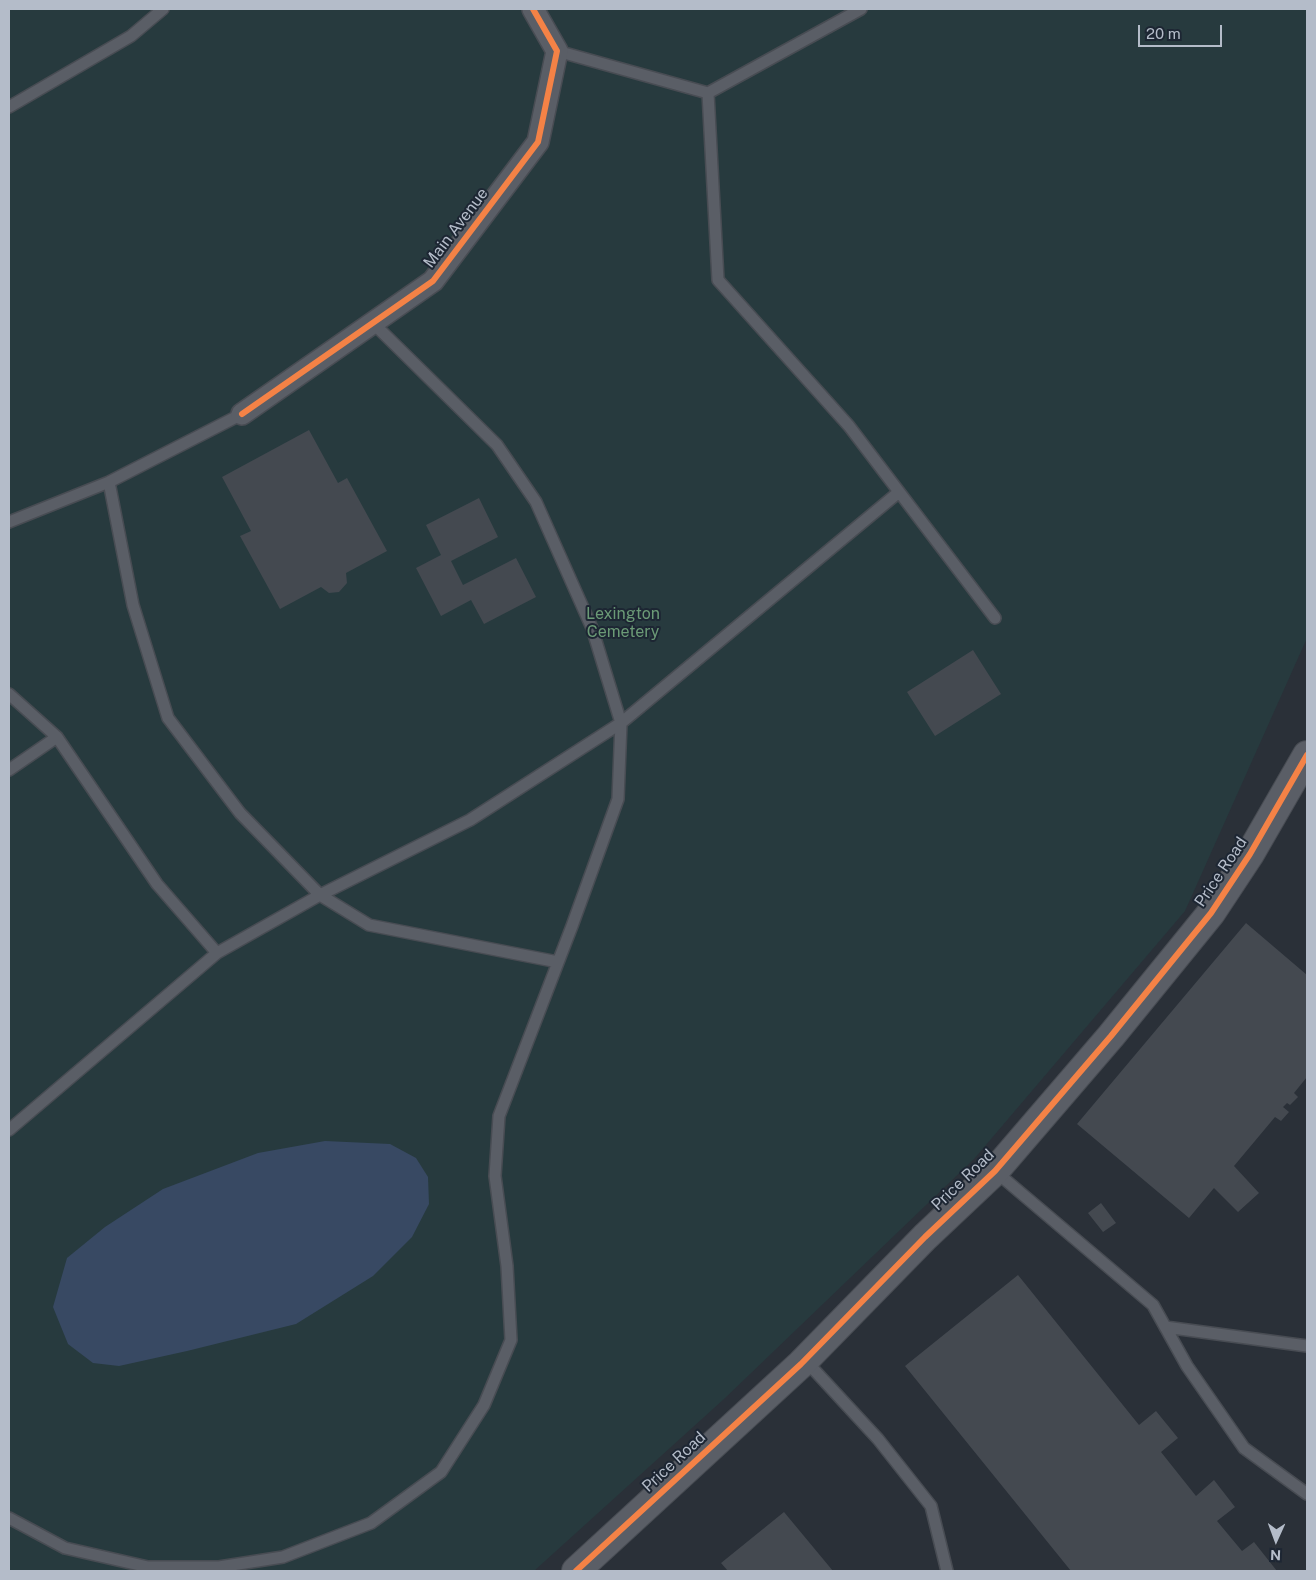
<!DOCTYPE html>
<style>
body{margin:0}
#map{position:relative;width:1316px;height:1580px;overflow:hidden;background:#2a3038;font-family:"Public Sans",sans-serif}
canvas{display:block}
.frame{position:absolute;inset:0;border:10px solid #b4bcc9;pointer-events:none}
.north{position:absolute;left:1251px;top:1515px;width:50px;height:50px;-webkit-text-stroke:4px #1d2633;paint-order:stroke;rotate:182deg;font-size:14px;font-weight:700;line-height:20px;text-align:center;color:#b4bcc9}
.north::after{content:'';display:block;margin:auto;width:18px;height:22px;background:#b4bcc9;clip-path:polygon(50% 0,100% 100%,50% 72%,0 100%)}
.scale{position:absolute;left:1138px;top:25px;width:84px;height:22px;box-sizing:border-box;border:2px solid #b4bcc9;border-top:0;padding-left:6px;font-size:15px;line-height:18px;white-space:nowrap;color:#b4bcc9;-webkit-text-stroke:4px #1d2633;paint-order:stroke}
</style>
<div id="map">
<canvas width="1316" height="1580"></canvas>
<div class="frame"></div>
<div class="north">N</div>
<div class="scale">20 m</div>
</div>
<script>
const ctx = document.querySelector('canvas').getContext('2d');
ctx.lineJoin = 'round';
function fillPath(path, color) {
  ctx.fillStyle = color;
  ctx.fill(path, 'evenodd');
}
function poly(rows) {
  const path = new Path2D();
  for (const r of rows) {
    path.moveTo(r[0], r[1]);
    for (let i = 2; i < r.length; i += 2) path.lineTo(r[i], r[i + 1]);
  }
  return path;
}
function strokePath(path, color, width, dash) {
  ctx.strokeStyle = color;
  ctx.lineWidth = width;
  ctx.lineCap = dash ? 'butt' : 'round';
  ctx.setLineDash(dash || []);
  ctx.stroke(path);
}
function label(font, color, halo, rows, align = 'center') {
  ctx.font = font + ' "Public Sans",sans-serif';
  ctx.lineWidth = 4;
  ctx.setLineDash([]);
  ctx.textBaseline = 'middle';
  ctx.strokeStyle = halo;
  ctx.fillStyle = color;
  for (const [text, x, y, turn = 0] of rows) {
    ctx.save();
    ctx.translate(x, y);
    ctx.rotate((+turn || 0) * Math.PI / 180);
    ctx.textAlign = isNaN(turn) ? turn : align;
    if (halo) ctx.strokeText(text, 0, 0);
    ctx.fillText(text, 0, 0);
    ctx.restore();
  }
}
fillPath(poly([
 [9,9,1307,9,1307,638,1185,911,974,1159,724,1399,534,1571,9,1571]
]), '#273a3e');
fillPath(poly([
 [325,1141,390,1144,416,1158,428,1177,429,1204,412,1237,373,1276,296,1324,187,1351,119,1366,93,1363,68,1344,53,1307,67,1258,105,1227,163,1189,258,1153]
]), '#384963');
fillPath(poly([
 [309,430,338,483,347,478,387,551,346,573,347,583,339,592,329,593,321,587,280,609,240,536,251,531,222,477],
 [479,498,498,537,451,561,463,585,516,558,536,597,484,624,471,600,441,616,416,568,441,555,426,525],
 [973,650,1001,694,935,736,907,692],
 [1246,923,1307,975,1307,1077,1294,1093,1298,1097,1290,1105,1287,1103,1283,1107,1289,1112,1281,1121,1275,1117,1234,1166,1259,1193,1238,1212,1214,1188,1189,1218,1077,1124],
 [1101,1203,1116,1223,1103,1232,1088,1213],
 [1018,1275,1139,1425,1156,1411,1178,1438,1161,1452,1196,1496,1214,1480,1235,1507,1217,1521,1242,1551,1254,1542,1277,1571,1071,1571,905,1366],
 [784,1512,833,1571,728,1571,721,1563]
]), '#444950');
const service = poly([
 [557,51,708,93,861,9],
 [708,93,718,280,849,426,995,618],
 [9,107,131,36,163,9],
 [109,482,133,605,168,718,240,813,320,895,369,925,558,962],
 [9,522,109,482,242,414],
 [9,694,57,737,157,884,217,953],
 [9,770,57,737],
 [9,1130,217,953,320,895,470,820,621,723,899,492],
 [995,1171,1153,1305,1187,1366,1244,1448,1307,1494],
 [1165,1327,1307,1346],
 [805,1360,878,1439,931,1506,947,1571],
 [9,1518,65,1548,148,1567,219,1567,283,1557,371,1523,441,1472,484,1405,511,1340,507,1266,495,1176,499,1116,572,926,618,799,621,723,592,628,536,502,497,445,373,323]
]);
const minor = poly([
 [242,414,433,281,538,142,557,51,533,9]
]);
const tertiary = poly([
 [576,1571,801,1364,925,1237,995,1171,1111,1036,1211,913,1250,854,1307,755]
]);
strokePath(service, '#484c53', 14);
strokePath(minor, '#484c53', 24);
strokePath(tertiary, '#484c53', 30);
strokePath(service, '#5a5e66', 11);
strokePath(minor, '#5a5e66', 21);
strokePath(tertiary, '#5a5e66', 28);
strokePath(poly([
 [242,414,433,281,538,142,557,51,533,9],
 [576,1571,801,1364,925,1237,995,1171,1111,1036,1211,913,1250,854,1307,755]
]), '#f48246', 6);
label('16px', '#b4bcc9', '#1d2633', [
 ["Main Avenue",456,228,-53],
 ["Price Road",1221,872,-56],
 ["Price Road",963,1180,-44],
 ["Price Road",674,1462,-43]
]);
label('16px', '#6b9a76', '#1d2633', [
 ["Lexington",623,614],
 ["Cemetery",623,632]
]);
</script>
